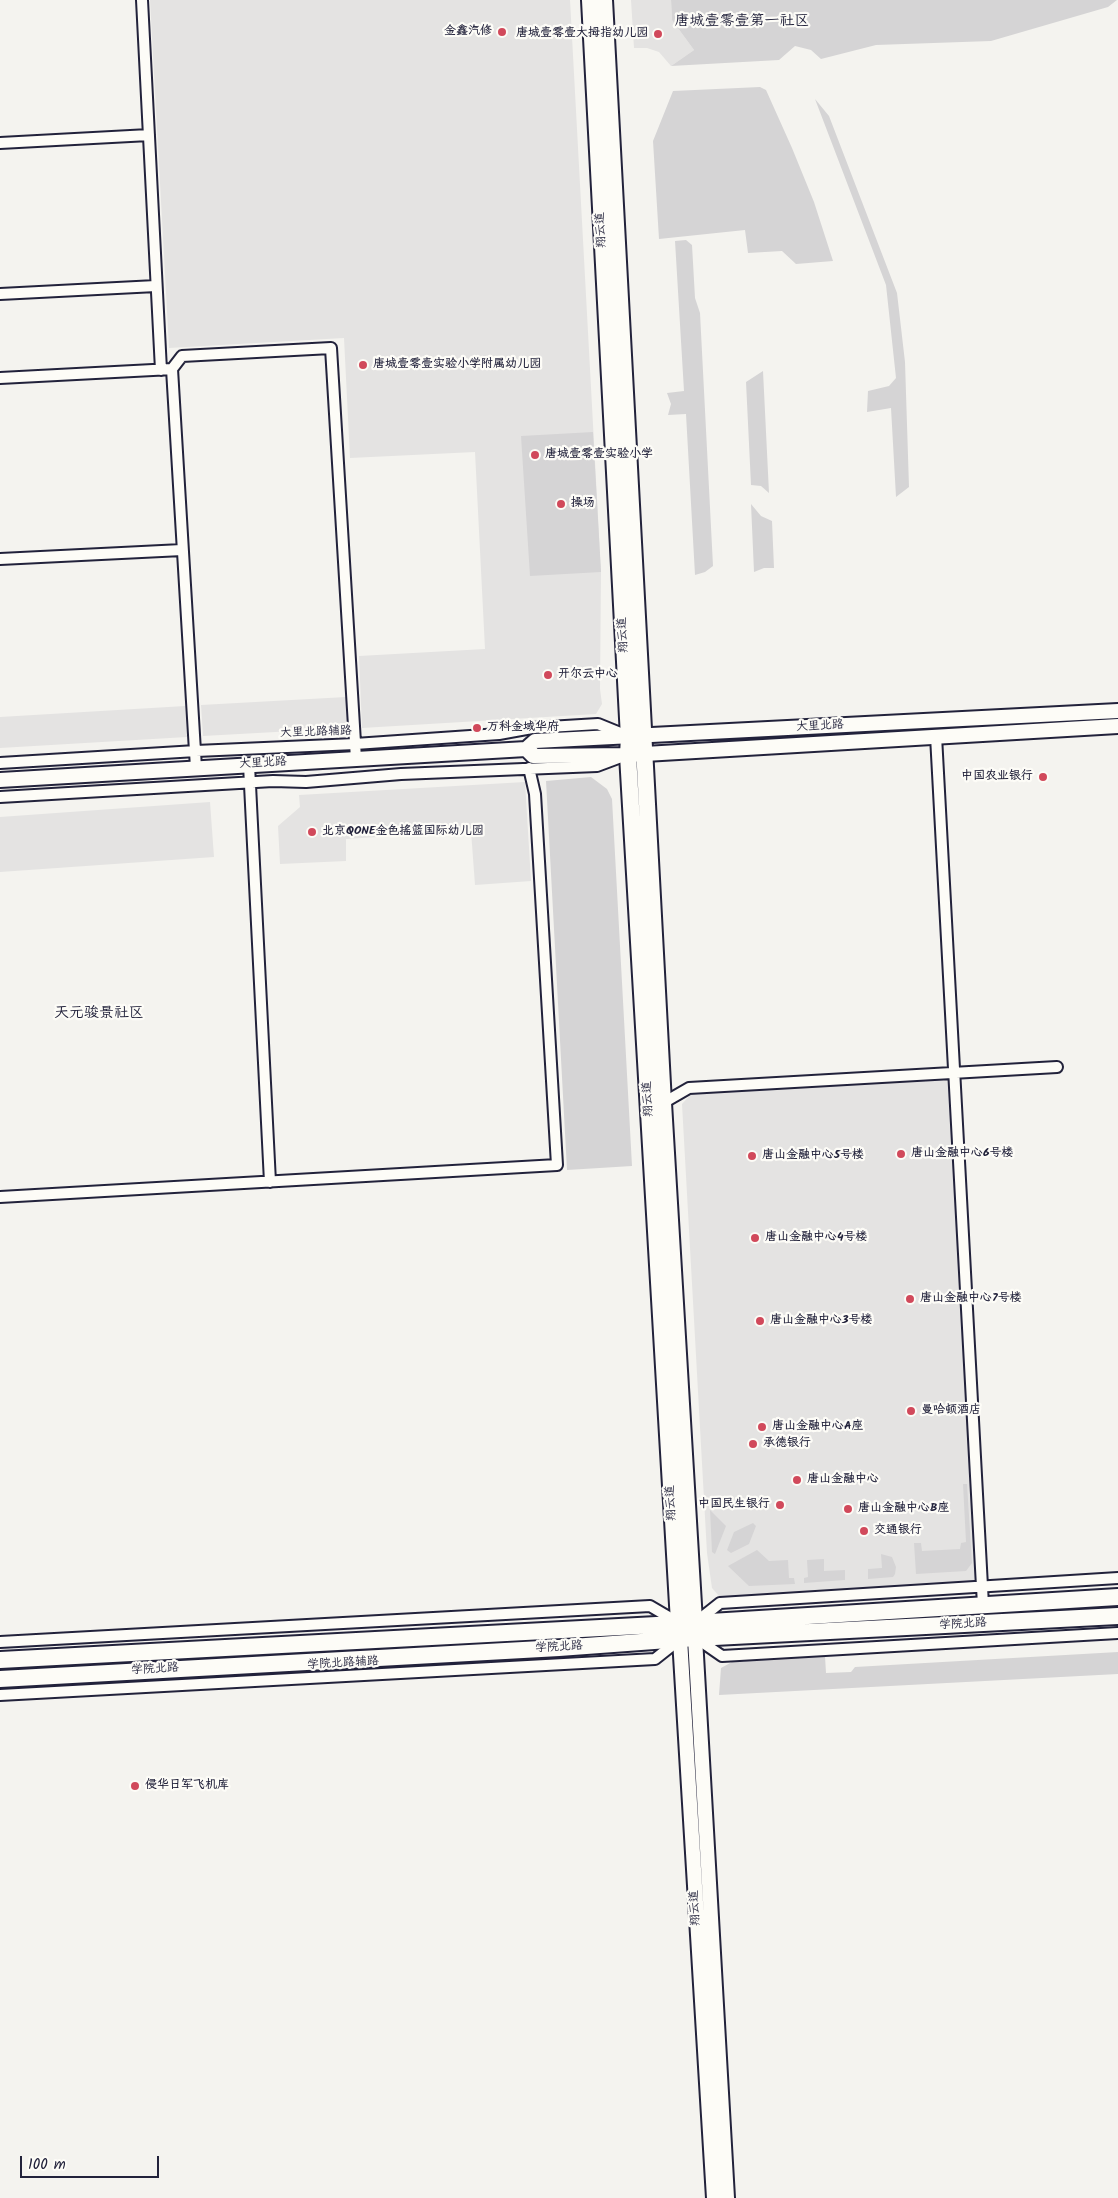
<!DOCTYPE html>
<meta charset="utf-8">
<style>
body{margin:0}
#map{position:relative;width:1118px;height:2198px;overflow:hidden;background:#f4f3ef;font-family:Kalam,sans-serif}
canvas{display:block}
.scale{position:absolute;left:20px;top:2156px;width:139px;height:22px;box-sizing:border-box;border:2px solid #22223b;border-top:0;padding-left:6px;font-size:15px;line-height:18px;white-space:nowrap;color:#22223b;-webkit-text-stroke:4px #fdfcf7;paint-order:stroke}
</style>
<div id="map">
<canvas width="1118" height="2198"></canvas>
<div class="scale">100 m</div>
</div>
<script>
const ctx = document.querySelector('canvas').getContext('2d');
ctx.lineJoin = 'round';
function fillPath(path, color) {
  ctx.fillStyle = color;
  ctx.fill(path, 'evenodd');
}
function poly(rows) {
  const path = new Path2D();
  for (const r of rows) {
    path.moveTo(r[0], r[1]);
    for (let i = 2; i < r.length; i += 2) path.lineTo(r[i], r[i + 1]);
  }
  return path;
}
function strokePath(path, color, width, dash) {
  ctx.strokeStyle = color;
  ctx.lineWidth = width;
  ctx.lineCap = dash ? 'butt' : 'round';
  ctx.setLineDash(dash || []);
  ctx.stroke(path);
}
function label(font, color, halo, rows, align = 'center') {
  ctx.font = font + ' Kalam,"LXGW WenKai TC",sans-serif';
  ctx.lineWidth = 4.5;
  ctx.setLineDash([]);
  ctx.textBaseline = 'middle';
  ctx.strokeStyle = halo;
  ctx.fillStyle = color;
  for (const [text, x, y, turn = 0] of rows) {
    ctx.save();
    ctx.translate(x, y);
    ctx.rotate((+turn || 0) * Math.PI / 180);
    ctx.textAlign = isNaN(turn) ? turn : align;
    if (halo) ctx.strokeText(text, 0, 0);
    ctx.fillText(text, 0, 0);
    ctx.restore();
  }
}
fillPath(poly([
 [150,0,570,0,601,572,600,689,602,704,596,714,362,728,359,656,485,649,475,452,350,458,344,338,169,348],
 [631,0,671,0,672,20,694,50,671,66,659,52,647,48,634,48],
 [346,697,348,728,203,736,201,705],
 [185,706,187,737,0,748,0,717],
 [525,782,531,881,475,885,471,831,346,839,346,861,280,864,278,826,300,807,299,795],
 [210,802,214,857,0,872,0,817],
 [951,1077,985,1582,728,1597,719,1596,712,1588,707,1553,682,1104,693,1092]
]), '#e4e3e2');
fillPath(poly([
 [671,0,1117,0,1108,7,991,41,876,45,821,59,811,50,795,46,779,60,671,66,694,50,672,20],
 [760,87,766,90,792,148,814,202,833,261,796,264,782,251,748,253,745,230,659,239,653,141,673,91],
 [815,99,829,116,897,293,905,362,909,487,896,497,891,408,867,412,868,391,889,386,896,378,886,285],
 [686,240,692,245,695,298,700,313,713,566,705,572,695,575,686,414,668,415,671,404,667,393,684,391,675,241],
 [763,371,769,493,761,486,751,485,746,382],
 [593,432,601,572,530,576,521,436],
 [751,504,761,516,772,521,774,568,764,568,754,572],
 [591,777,607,789,612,799,632,1166,567,1170,546,781],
 [963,1484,967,1484,972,1563,966,1571,916,1574,914,1543,921,1543,922,1551,960,1549,961,1543,966,1542],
 [710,1510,726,1526,715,1554,712,1552],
 [753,1523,756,1526,749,1544,731,1553,727,1550,734,1532],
 [757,1550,769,1561,788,1560,789,1578,794,1578,795,1584,749,1586,728,1566],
 [881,1554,892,1557,896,1567,895,1574,893,1577,868,1579,868,1569,882,1568],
 [824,1559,824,1571,845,1570,845,1580,804,1583,804,1578,808,1577,807,1560],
 [1118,1652,1118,1674,719,1695,721,1668,732,1662,825,1656,826,1673,851,1672,855,1667]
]), '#d5d4d5');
const street = poly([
 [142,0,161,370],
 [0,143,149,135],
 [0,294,156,286],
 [172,369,182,356,331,348,356,759],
 [0,378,172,369,196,768],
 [0,559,182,550],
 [936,736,983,1605],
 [0,763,196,751,355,744,499,734,532,728,598,724,625,735],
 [249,765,270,1182],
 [0,797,273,781,306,782,401,774,597,766,621,757],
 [663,1103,689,1088,1057,1067],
 [0,1197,557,1165,535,794,529,768],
 [696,1622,720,1603,1118,1578],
 [696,1638,722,1656,1118,1633],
 [0,1642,650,1606,679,1623],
 [0,1695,655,1659,679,1640]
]);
const secondary = poly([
 [526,749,533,756,628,755,1118,726],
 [0,780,526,749,535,741,1118,711],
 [695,1638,727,2198],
 [680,1639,714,2198]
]);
const primary = poly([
 [590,0,629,737,628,755,680,1639],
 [604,0,663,1103,695,1638],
 [0,1660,694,1623,1118,1597],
 [0,1679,559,1648,695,1638,1118,1616]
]);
strokePath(street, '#22223b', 14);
strokePath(secondary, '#22223b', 18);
strokePath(primary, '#22223b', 20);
strokePath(street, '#fdfcf7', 10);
strokePath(secondary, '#fdfcf7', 14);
strokePath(primary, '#fdfcf7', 16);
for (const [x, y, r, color] of [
 [502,32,5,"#d1495b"],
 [658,34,5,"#d1495b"],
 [363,365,5,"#d1495b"],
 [535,455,5,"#d1495b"],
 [561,504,5,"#d1495b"],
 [548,675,5,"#d1495b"],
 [477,728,5,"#d1495b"],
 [1043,777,5,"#d1495b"],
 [312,832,5,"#d1495b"],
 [901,1154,5,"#d1495b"],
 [752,1156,5,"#d1495b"],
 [755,1238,5,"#d1495b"],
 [910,1299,5,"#d1495b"],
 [760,1321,5,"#d1495b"],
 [911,1411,5,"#d1495b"],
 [762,1427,5,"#d1495b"],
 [753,1444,5,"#d1495b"],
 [797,1480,5,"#d1495b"],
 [780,1505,5,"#d1495b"],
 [848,1509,5,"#d1495b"],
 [864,1531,5,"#d1495b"],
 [135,1786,5,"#d1495b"]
]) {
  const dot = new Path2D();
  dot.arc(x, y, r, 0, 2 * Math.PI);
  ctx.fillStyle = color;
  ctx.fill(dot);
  strokePath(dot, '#fdfcf7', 2);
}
label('bold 12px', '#22223b', '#fdfcf7', [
 ["金鑫汽修",492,32,"right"],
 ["唐城壹零壹大拇指幼儿园",648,34,"right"],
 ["唐城壹零壹实验小学附属幼儿园",373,365],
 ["唐城壹零壹实验小学",545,455],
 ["操场",571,504],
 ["开尔云中心",558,675],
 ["万科金域华府",487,728],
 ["中国农业银行",1033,777,"right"],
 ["北京QONE金色摇篮国际幼儿园",322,832],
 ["唐山金融中心6号楼",911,1154],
 ["唐山金融中心5号楼",762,1156],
 ["唐山金融中心4号楼",765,1238],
 ["唐山金融中心7号楼",920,1299],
 ["唐山金融中心3号楼",770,1321],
 ["曼哈顿酒店",921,1411],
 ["唐山金融中心A座",772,1427],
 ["承德银行",763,1444],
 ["唐山金融中心",807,1480],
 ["中国民生银行",770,1505,"right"],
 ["唐山金融中心B座",858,1509],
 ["交通银行",874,1531],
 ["侵华日军飞机库",145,1786]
], 'left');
label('12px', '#22223b', '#fdfcf7', [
 ["翔云道",602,230,-93],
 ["翔云道",624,635,-93],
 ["大里北路",820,727,-3],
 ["大里北路辅路",316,733,-2],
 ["大里北路",263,764,-3],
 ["翔云道",649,1099,-93],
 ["翔云道",672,1503,-93],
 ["学院北路",963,1625,-3],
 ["学院北路",559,1648,-3],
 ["学院北路辅路",343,1664,-3],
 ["学院北路",155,1670,-3],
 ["翔云道",696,1908,-93]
]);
label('15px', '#22223b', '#fdfcf7', [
 ["唐城壹零壹第一社区",742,22],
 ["天元骏景社区",99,1014]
]);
</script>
